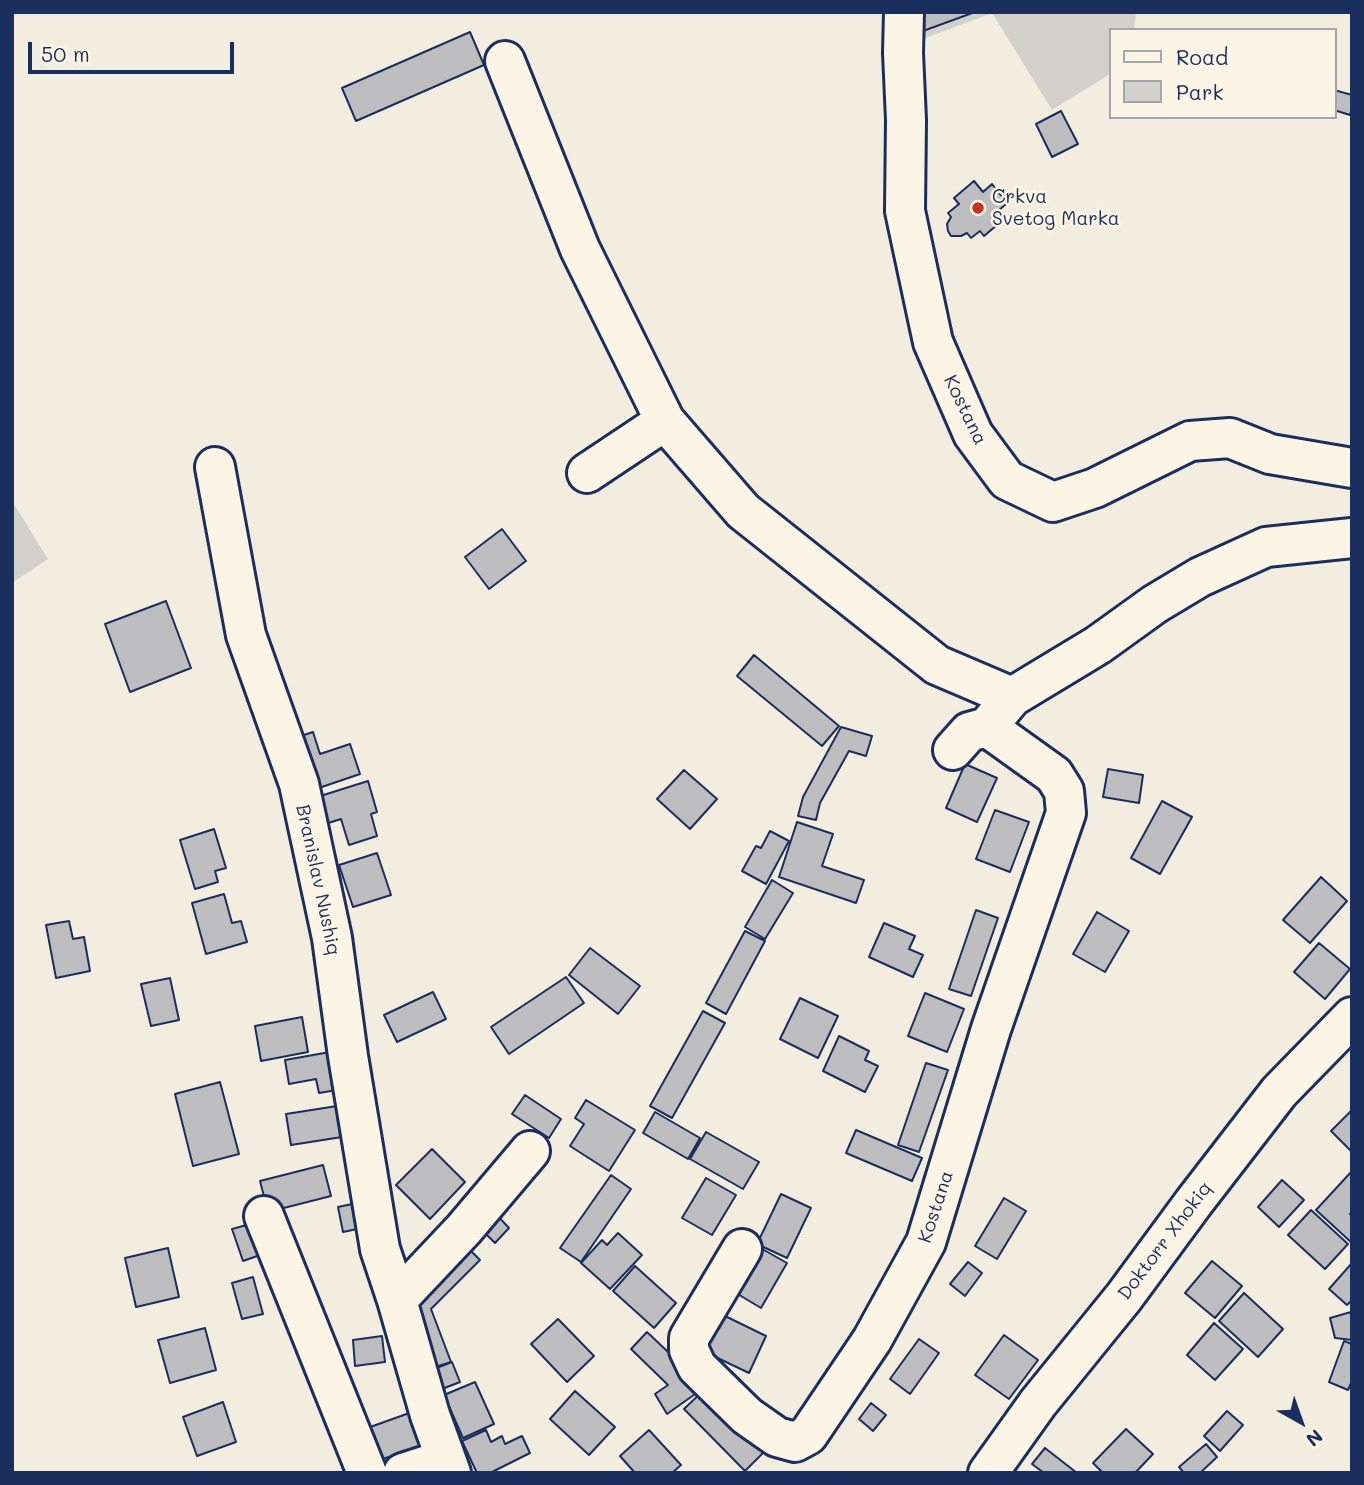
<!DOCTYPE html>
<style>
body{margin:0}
#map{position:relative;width:1364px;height:1485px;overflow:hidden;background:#f3ede0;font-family:Mali,sans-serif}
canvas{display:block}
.frame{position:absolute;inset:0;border:14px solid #1b2f5e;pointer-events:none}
.legend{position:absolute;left:1109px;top:28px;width:228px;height:91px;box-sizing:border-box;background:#fcf5e5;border:2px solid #a2a6af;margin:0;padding:9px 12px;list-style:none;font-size:21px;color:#1b2f5e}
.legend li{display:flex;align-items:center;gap:14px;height:35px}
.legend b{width:35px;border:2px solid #a2a6af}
.north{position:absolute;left:1266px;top:1387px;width:70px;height:70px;-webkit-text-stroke:5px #fcf5e5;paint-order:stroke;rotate:140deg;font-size:19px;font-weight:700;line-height:28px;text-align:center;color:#1b2f5e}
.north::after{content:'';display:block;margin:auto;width:24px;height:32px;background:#1b2f5e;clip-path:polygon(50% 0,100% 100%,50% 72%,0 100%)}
.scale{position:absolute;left:28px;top:42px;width:206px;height:32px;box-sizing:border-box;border:4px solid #1b2f5e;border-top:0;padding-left:9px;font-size:21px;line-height:24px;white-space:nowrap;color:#1b2f5e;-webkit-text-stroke:5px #fcf5e5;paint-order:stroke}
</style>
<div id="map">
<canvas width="1364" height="1485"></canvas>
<div class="frame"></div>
<ul class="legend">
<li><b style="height:9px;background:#fcf5e5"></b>Road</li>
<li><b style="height:19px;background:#d3d1cc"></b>Park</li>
</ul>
<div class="north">N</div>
<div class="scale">50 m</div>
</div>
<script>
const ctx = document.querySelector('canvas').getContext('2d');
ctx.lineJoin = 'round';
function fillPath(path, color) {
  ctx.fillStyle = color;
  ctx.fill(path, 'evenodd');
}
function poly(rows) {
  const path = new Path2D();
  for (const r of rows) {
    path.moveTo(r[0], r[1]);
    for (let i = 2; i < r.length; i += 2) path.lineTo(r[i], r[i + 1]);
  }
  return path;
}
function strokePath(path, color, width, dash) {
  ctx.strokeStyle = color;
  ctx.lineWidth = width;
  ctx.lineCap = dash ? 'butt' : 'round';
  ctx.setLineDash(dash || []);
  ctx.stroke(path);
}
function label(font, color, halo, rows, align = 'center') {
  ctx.font = font + ' Mali,sans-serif';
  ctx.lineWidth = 5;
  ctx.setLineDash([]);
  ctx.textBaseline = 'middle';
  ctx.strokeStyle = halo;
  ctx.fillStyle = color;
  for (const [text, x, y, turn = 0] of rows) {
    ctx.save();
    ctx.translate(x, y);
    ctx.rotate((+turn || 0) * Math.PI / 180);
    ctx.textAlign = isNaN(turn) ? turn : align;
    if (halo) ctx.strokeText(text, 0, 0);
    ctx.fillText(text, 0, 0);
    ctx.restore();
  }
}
fillPath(poly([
 [904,12,1136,12,1134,30,1110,30,1110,74,1052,110,992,13,912,43],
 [12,501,48,559,12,583]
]), '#d3d1cc');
const building = poly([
 [916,12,975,12,923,31,916,12],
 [470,32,484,65,356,121,342,88,470,32],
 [1334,90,1352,95,1352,108,1350,115,1334,110,1334,90],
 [1061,111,1078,144,1052,157,1036,124,1061,111],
 [974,181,983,192,992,184,1007,203,996,213,1003,220,984,236,980,231,971,238,967,233,961,236,951,236,948,231,947,224,951,217,948,213,959,204,954,198,974,181],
 [502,529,526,561,489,589,465,557,502,529],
 [166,601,191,668,130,692,105,624,166,601],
 [754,655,839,726,822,746,737,676,754,655],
 [841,727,872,736,866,756,849,751,820,803,816,820,798,816,803,797,841,727],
 [313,732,320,754,350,744,360,774,310,791,292,739,313,732],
 [965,764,997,778,977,822,946,808,965,764],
 [1108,769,1143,775,1139,803,1103,797,1108,769],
 [684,770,717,799,690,829,657,799,684,770],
 [368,781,377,812,371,814,377,836,349,845,341,819,322,825,314,798,368,781],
 [1162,801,1192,817,1160,874,1131,858,1162,801],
 [995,810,1029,822,1010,872,976,859,995,810],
 [797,822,833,834,822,866,864,880,856,903,779,877,797,822],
 [214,829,226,868,215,871,218,882,195,889,180,840,214,829],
 [770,831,789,841,766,884,742,871,756,846,761,848,770,831],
 [377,853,391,895,353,907,339,865,377,853],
 [1321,877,1347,901,1310,943,1283,920,1321,877],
 [772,880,793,893,765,939,745,927,772,880],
 [224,894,232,923,241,921,247,942,206,954,192,903,224,894],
 [976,910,998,918,971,996,949,989,976,910],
 [1097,912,1129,931,1105,972,1073,954,1097,912],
 [69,921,73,939,84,937,90,971,56,978,46,925,69,921],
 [884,923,915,936,909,949,923,955,913,977,869,957,884,923],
 [745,931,765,941,726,1014,706,1003,745,931],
 [1319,943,1350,969,1325,999,1294,972,1319,943],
 [590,948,640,986,618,1014,569,975,590,948],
 [566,977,584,1003,509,1054,491,1027,566,977],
 [170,978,179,1020,151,1026,141,984,170,978],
 [433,992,446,1019,397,1042,384,1015,433,992],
 [925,993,964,1009,947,1052,908,1036,925,993],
 [800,998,838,1016,818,1058,780,1039,800,998],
 [703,1011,725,1023,672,1118,650,1106,703,1011],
 [302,1017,308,1052,261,1061,255,1026,302,1017],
 [839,1036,869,1051,865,1060,878,1066,865,1092,823,1071,839,1036],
 [330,1052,337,1090,319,1093,316,1079,289,1084,285,1060,330,1052],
 [926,1063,948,1070,919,1152,898,1145,926,1063],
 [220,1082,239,1154,193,1166,175,1094,220,1082],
 [525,1095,561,1119,549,1138,512,1114,525,1095],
 [586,1100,635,1130,609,1171,570,1146,584,1124,575,1118,586,1100],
 [337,1106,342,1137,291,1145,286,1114,337,1106],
 [1352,1110,1352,1152,1331,1131,1352,1110],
 [655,1112,700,1138,688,1159,643,1133,655,1112],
 [856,1130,922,1158,912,1181,846,1153,856,1130],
 [706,1132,759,1162,743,1189,690,1159,706,1132],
 [432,1149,465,1182,430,1219,396,1185,432,1149],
 [323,1165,331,1196,268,1212,260,1181,323,1165],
 [1352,1171,1352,1212,1350,1214,1352,1215,1352,1243,1316,1210,1352,1171],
 [611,1175,631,1189,581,1262,560,1248,611,1175],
 [706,1178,736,1195,712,1235,682,1218,706,1178],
 [1282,1180,1304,1200,1279,1227,1258,1207,1282,1180],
 [781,1194,811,1208,787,1258,757,1244,781,1194],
 [1004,1198,1026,1211,997,1259,975,1246,1004,1198],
 [357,1203,362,1228,343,1232,338,1207,357,1203],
 [1311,1210,1348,1244,1325,1269,1288,1235,1311,1210],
 [494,1212,509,1228,495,1243,479,1227,494,1212],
 [254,1223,263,1254,243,1261,232,1229,254,1223],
 [618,1233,642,1255,610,1289,581,1263,602,1240,607,1245,618,1233],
 [462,1242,480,1260,431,1309,451,1362,432,1368,415,1294,462,1242],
 [757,1246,787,1263,761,1308,731,1290,757,1246],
 [168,1248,179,1297,136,1307,125,1258,168,1248],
 [1212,1261,1242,1286,1215,1318,1185,1293,1212,1261],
 [968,1262,982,1273,965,1296,950,1284,968,1262],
 [1352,1263,1352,1300,1347,1305,1329,1289,1352,1263],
 [635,1266,676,1303,654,1328,613,1291,635,1266],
 [253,1277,263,1314,242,1319,232,1283,253,1277],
 [1244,1293,1283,1329,1258,1357,1219,1321,1244,1293],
 [1351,1312,1352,1340,1335,1338,1330,1318,1351,1312],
 [723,1315,766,1336,749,1373,705,1352,723,1315],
 [558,1319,594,1356,567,1382,531,1344,558,1319],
 [1214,1323,1243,1349,1215,1380,1187,1355,1214,1323],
 [205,1328,216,1370,170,1383,158,1340,205,1328],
 [647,1332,705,1387,667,1414,655,1394,668,1385,631,1349,647,1332],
 [1004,1335,1038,1360,1009,1399,975,1375,1004,1335],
 [382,1336,385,1362,355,1366,353,1340,382,1336],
 [919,1339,939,1353,910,1394,890,1379,919,1339],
 [1344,1341,1352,1344,1352,1381,1348,1390,1329,1382,1344,1341],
 [452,1362,460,1382,442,1389,434,1369,452,1362],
 [475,1382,494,1424,463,1438,444,1395,475,1382],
 [706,1388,767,1449,745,1471,684,1409,706,1388],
 [575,1391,615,1427,589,1455,550,1419,575,1391],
 [223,1402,236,1442,197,1456,183,1417,223,1402],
 [871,1403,886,1415,873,1431,859,1419,871,1403],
 [415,1411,427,1444,371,1463,359,1431,415,1411],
 [1227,1411,1243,1425,1220,1451,1204,1436,1227,1411],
 [1126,1429,1153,1454,1135,1473,1103,1473,1093,1463,1126,1429],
 [486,1430,491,1442,502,1436,505,1444,522,1436,530,1453,490,1473,477,1473,462,1441,486,1430],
 [649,1430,681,1465,672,1473,635,1473,620,1456,649,1430],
 [1206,1444,1217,1457,1200,1473,1184,1473,1179,1467,1206,1444],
 [1045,1448,1077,1473,1044,1473,1032,1464,1045,1448]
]);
fillPath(building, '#bebec0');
strokePath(building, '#1b2f5e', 2);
const minor = poly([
 [904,12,903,53,906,120,905,211,933,342,973,434,1007,480,1053,502,1095,488,1190,441,1230,438,1270,454,1352,468],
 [505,61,580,249,665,421,743,511,937,665,1012,697],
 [215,467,246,635,299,784,332,938,348,1056,380,1249,397,1300,430,1415,451,1473],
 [587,473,665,421],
 [953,750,969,732,987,727,1012,697,1098,645,1155,604,1200,577,1266,547,1352,538],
 [264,1216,367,1473],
 [742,1249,689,1338,689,1350,697,1367,747,1416,777,1437,795,1442,808,1435,872,1340,926,1242,991,1029,1066,813,1064,791,1054,775,987,727],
 [397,1300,464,1229,530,1151],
 [403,1473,446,1459],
 [988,1473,1038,1403,1124,1297,1194,1202,1279,1092,1352,1017]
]);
strokePath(minor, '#1b2f5e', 44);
strokePath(minor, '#fcf5e5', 38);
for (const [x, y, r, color] of [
 [978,208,7,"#c8321e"]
]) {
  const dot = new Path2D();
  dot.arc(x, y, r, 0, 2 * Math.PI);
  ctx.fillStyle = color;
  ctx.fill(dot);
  strokePath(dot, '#fcf5e5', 2.5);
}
label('19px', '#1b2f5e', '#fcf5e5', [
 ["Crkva",992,197],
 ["Svetog Marka",992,219]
], 'left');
label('19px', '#1b2f5e', '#fcf5e5', [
 ["Kostana",965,410,64],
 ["Branislav Nushiq",318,880,78],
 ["Kostana",936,1207,-72],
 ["Doktorr Xhokiq",1165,1241,-53]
]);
</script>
